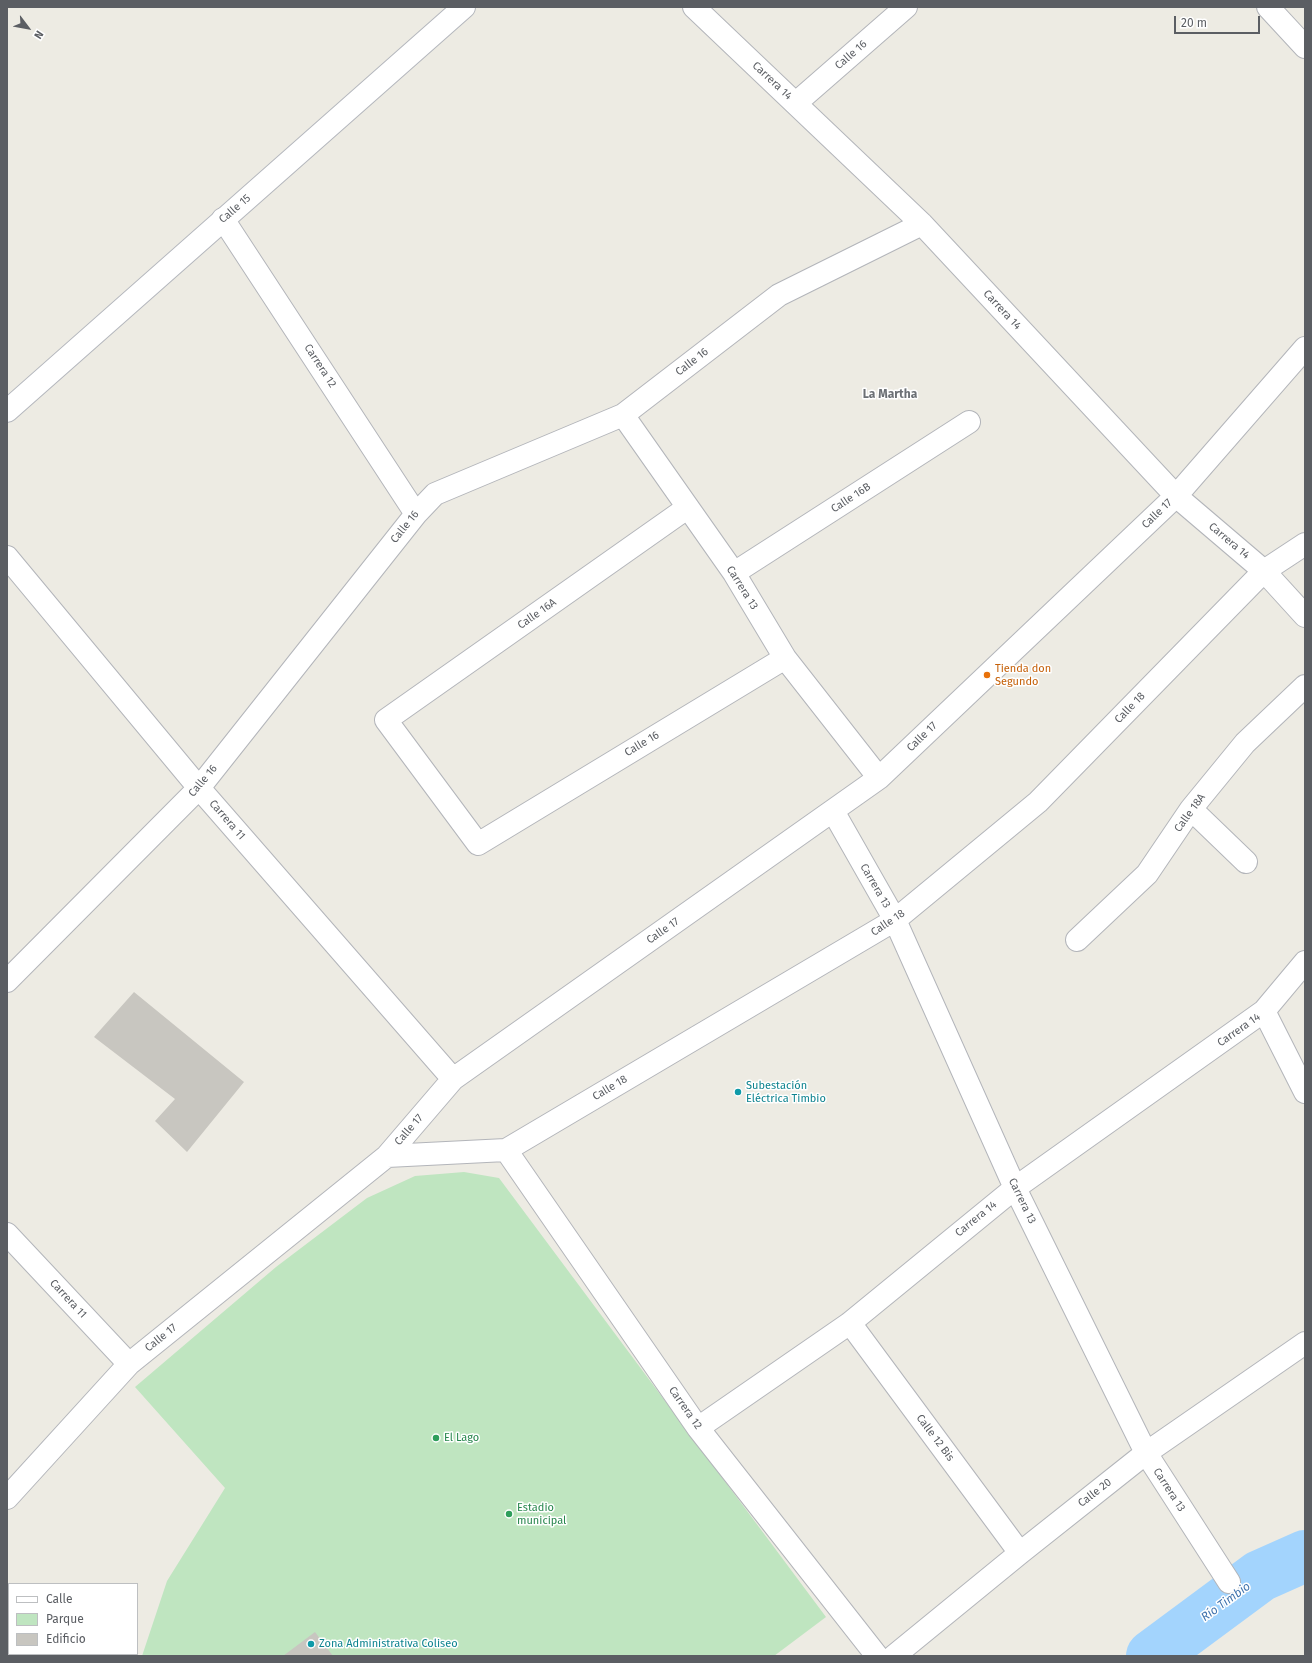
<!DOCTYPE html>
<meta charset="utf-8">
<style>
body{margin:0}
#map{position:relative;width:1312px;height:1663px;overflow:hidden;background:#edebe3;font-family:"Fira Sans",sans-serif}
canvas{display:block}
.frame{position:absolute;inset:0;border:8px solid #5b5e63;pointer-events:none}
.legend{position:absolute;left:8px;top:1583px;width:130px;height:72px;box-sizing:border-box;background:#fff;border:1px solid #bdbfc1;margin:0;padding:5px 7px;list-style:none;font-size:12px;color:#5b5e63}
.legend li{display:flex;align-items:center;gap:8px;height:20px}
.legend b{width:20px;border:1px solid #bdbfc1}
.north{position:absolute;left:8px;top:8px;width:40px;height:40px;-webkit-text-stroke:3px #fff;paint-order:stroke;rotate:122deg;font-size:11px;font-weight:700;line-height:16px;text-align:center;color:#5b5e63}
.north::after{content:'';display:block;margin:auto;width:14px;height:18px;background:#5b5e63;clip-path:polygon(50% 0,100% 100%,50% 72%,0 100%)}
.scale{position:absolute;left:1174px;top:16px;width:86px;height:18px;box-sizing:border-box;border:2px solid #5b5e63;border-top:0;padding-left:5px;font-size:12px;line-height:14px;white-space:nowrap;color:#5b5e63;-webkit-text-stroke:3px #fff;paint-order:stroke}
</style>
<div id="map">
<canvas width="1312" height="1663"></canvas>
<div class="frame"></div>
<ul class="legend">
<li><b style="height:5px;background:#fff"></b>Calle</li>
<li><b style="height:11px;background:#bfe5c0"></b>Parque</li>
<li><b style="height:11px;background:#c8c6c0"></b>Edificio</li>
</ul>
<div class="north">N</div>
<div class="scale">20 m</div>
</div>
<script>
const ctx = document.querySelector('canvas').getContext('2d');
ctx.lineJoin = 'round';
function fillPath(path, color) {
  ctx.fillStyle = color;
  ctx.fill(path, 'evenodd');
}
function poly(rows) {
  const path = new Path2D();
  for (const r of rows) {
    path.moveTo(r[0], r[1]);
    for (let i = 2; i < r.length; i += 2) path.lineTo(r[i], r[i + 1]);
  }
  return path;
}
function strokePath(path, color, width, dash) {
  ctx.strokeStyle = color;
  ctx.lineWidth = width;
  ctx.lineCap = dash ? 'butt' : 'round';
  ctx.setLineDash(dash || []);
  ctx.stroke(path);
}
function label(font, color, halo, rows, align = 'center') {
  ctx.font = font + ' "Fira Sans",sans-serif';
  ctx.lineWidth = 3;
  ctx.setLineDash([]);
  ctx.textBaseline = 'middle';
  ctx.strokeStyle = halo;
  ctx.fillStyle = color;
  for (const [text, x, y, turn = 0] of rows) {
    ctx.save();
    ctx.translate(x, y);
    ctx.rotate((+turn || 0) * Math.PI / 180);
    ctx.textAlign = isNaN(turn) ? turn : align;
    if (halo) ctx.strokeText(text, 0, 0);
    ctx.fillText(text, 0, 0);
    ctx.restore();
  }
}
fillPath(poly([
 [464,1172,499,1178,826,1617,774,1656,142,1656,167,1581,225,1488,135,1387,276,1267,367,1198,415,1176]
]), '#bfe5c0');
strokePath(poly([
 [1152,1656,1260,1576,1305,1556]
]), '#a3d4fd', 52);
fillPath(poly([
 [134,992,244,1082,187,1152,155,1121,175,1099,94,1037],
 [315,1632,333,1656,283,1656]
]), '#c8c6c0');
const minor = poly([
 [694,7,922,224,1176,496,1264,571,1305,616],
 [1268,7,1305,47],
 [796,103,906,7],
 [223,219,416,514],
 [623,415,734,573,785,658,879,778],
 [687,508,386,720,478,844,785,658],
 [7,557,199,788,453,1079],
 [734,573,969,422],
 [1191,809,1246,862],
 [833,811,895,920,1015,1188,1146,1453,1229,1582],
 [1077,940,1147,874,1191,809,1245,743,1305,686],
 [7,981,199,788,416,514,435,494,623,415,779,295,922,224],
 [1264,1011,1305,1092],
 [506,1150,698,1428,877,1656],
 [387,1156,506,1150,895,920,1038,802,1264,571,1305,544],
 [7,1234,129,1364],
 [850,1323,1020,1553],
 [698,1428,850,1323,1015,1188,1264,1011,1305,962],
 [7,1498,129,1364,387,1156,453,1079,879,778,1176,496,1305,348],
 [894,1656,1020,1553,1146,1453,1305,1343]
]);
const secondary = poly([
 [7,411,464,7]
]);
strokePath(minor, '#b3b5ba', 24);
strokePath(secondary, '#b4b7bd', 24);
strokePath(minor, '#fff', 22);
strokePath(secondary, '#fff', 22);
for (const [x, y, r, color] of [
 [987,675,4,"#e8710a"],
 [738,1092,4,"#0f9aa8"],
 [436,1438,4,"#2e9e5b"],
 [509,1514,4,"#2e9e5b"],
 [311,1644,4,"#0f9aa8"]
]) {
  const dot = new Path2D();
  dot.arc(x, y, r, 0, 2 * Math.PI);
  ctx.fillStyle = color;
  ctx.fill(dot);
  strokePath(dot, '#fff', 1.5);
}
label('11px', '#5b5e63', '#fff', [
 ["Calle 16",851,55,-41],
 ["Carrera 14",772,81,43],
 ["Calle 15",235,209,-41],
 ["Carrera 14",1002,310,47],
 ["Calle 16",692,362,-38],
 ["Carrera 12",320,366,57],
 ["Calle 16B",851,498,-33],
 ["Calle 17",1157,514,-44],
 ["Calle 16",405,527,-51],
 ["Carrera 14",1229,541,40],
 ["Carrera 13",742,588,58],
 ["Calle 16A",537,614,-35],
 ["Calle 18",1130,708,-46],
 ["Calle 17",922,737,-44],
 ["Calle 16",642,744,-31],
 ["Calle 16",203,781,-50],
 ["Calle 18A",1190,813,-54],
 ["Carrera 11",227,820,49],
 ["Carrera 13",875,886,60],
 ["Calle 18",888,923,-34],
 ["Calle 17",663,931,-35],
 ["Carrera 14",1239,1030,-35],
 ["Calle 18",610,1088,-31],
 ["Calle 17",409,1130,-49],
 ["Carrera 13",1022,1201,64],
 ["Carrera 14",976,1219,-39],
 ["Carrera 11",68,1299,47],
 ["Calle 17",161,1338,-39],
 ["Carrera 12",685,1408,55],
 ["Calle 12 Bis",935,1438,53],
 ["Carrera 13",1169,1490,57],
 ["Calle 20",1095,1493,-38]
]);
label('11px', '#c56008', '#fff', [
 ["Tienda don",995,669],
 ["Segundo",995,682]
], 'left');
label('11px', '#0d838f', '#fff', [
 ["Subestación",746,1086],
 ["Eléctrica Timbio",746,1099],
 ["Zona Administrativa Coliseo",319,1644]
], 'left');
label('11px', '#27864d', '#fff', [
 ["El Lago",444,1438],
 ["Estadio",517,1508],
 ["municipal",517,1521]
], 'left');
label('bold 12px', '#6c7075', '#fff', [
 ["La Martha",890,395]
]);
label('italic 12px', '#4174ae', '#fff', [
 ["Río Timbio",1226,1602,-36]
]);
</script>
